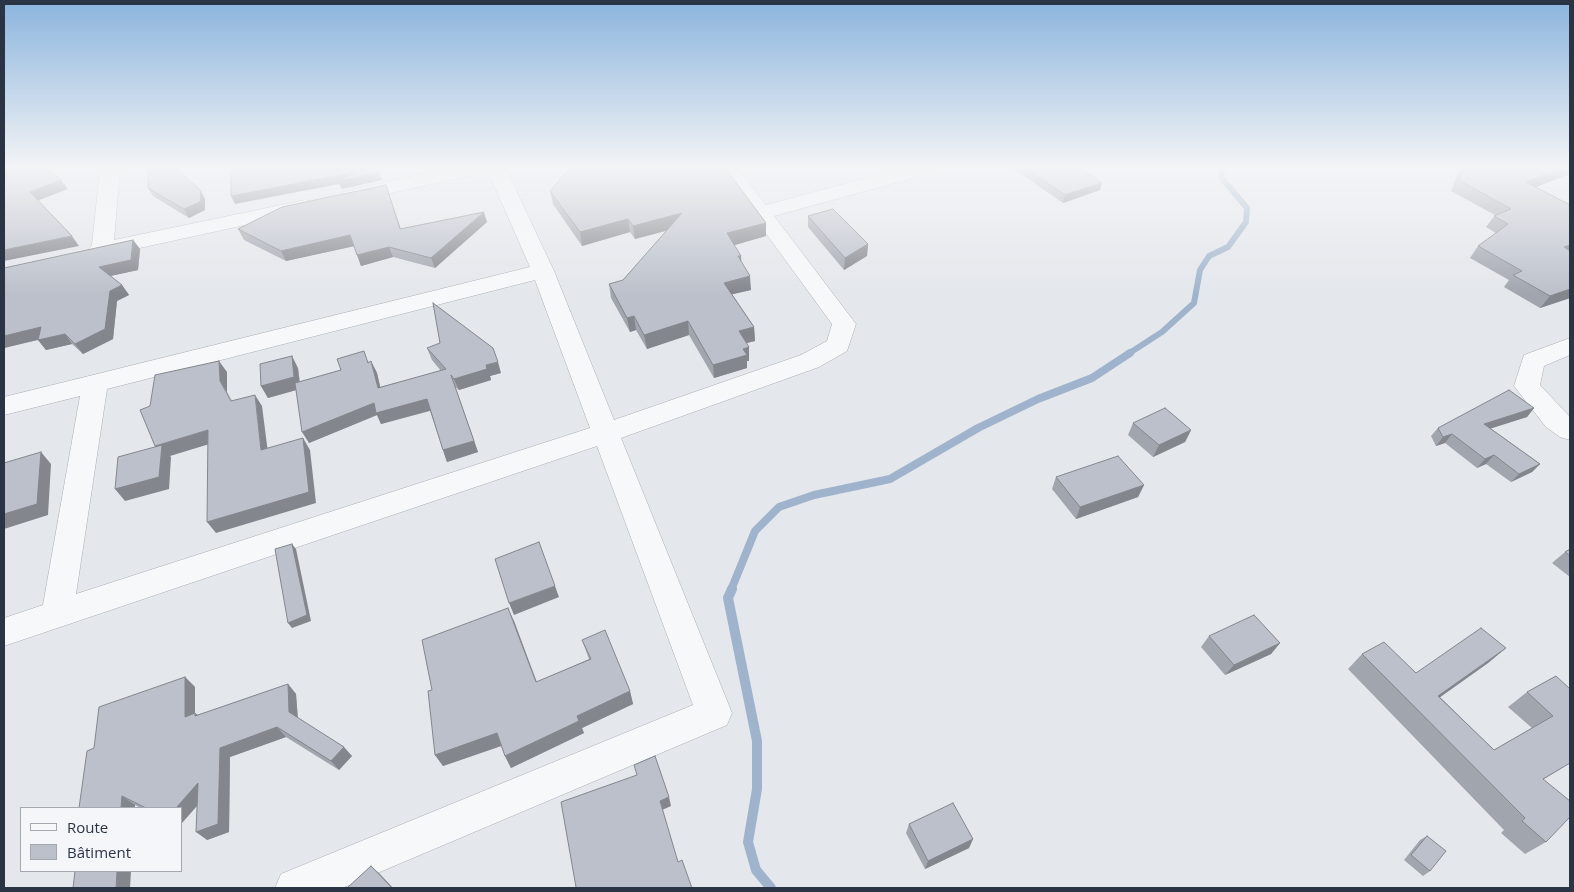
<!DOCTYPE html>
<meta charset="utf-8">
<style>
body{margin:0}
#map{position:relative;width:1574px;height:892px;overflow:hidden;background:#e4e7ec;font-family:"Open Sans",sans-serif}
canvas{display:block}
.frame{position:absolute;inset:0;border:5px solid #2b3445;pointer-events:none}
.legend{position:absolute;left:20px;top:807px;width:162px;height:65px;box-sizing:border-box;background:#f4f6f9;border:1px solid #a4a8b1;margin:0;padding:6px 9px;list-style:none;font-size:15px;color:#2b3445}
.legend li{display:flex;align-items:center;gap:10px;height:25px}
.legend b{width:25px;border:1px solid #a4a8b1}
</style>
<div id="map">
<canvas width="1574" height="892"></canvas>
<div class="frame"></div>
<ul class="legend">
<li><b style="height:6px;background:#f7f8fa"></b>Route</li>
<li><b style="height:14px;background:#bbc0ca"></b>Bâtiment</li>
</ul>
</div>
<script>
const ctx = document.querySelector('canvas').getContext('2d');
ctx.lineJoin = 'round';
function poly(rows) {
  const path = new Path2D();
  for (const r of rows) {
    path.moveTo(r[0], r[1]);
    for (let i = 2; i < r.length; i += 2) path.lineTo(r[i], r[i + 1]);
  }
  return path;
}
function strokePath(path, color, width, dash) {
  ctx.strokeStyle = color;
  ctx.lineWidth = width;
  ctx.lineCap = dash ? 'butt' : 'round';
  ctx.setLineDash(dash || []);
  ctx.stroke(path);
}
function fillPath(path, color) {
  ctx.fillStyle = color;
  ctx.fill(path, 'evenodd');
}
strokePath(poly([
 [1128,354,1162,332,1194,303,1200,270,1209,256,1228,247,1246,222,1247,208,1221,177,1222,169]
]), '#9fb4cc', 6);
strokePath(poly([
 [731,590,755,531,779,507,814,495,890,479,978,428,1038,399,1092,378,1130,353]
]), '#9fb4cc', 8);
strokePath(poly([
 [732,589,728,598,757,741,757,789,748,842,756,870,771,888]
]), '#9fb4cc', 10);
const minor = poly([
 [100,169,120,169,114,240,305,200,312,202,315,206,312,210,305,212,98,257,90,255,87,250,92,245,100,169],
 [444,169,482,169,480,173,473,175,350,202,343,200,340,196,343,192,444,169],
 [487,169,506,169,554,271,614,420,801,355,827,341,832,324,719,169,738,169,766,205,900,169,933,169,931,173,774,216,856,324,847,351,819,367,621,438,732,713,727,725,342,888,275,888,281,874,693,705,597,446,4,646,4,618,43,605,80,396,4,415,4,397,530,267,487,169],
 [535,280,590,428,76,594,107,389,535,280],
 [1570,338,1570,355,1544,366,1540,385,1570,417,1570,440,1560,437,1546,427,1514,386,1524,355,1570,338]
]);
strokePath(minor, '#a9aeb7', 1);
fillPath(minor, '#f7f8fa');
fillPath(poly([
 [148,169,184,170,179,171,205,199,205,210,189,218,153,196,148,188],
 [1014,169,1084,169,1083,170,1102,183,1100,190,1063,203],
 [1460,169,1570,169,1570,174,1535,187,1570,205,1570,298,1540,308,1504,287,1509,280,1470,258,1478,246,1496,233,1486,227,1495,215,1451,191],
 [386,185,401,229,487,222,435,268,393,257,361,266,354,246,286,261,244,240,238,229],
 [550,191,766,236,734,245,741,262,751,290,732,294,754,327,755,341,746,343,749,347,749,361,747,361,747,368,714,378,689,335,647,349,636,330,630,332,611,298,609,284,623,280,666,231,635,239,630,232,582,246,553,204],
 [808,216,868,244,867,256,844,270,808,227],
 [133,240,140,249,138,270,110,276,122,285,129,295,117,301,113,339,83,354,72,344,46,350,38,340,4,348,4,268],
 [427,348,501,373,490,376,491,380,459,390,455,387,478,452,447,462,430,411,381,424,377,415,309,443,296,390,268,398,261,386,298,368,300,382,371,361,377,373,380,387,441,371,432,360],
 [1534,408,1527,417,1490,428,1540,464,1532,472,1511,482,1486,464,1477,468,1445,443,1436,446,1431,436,1438,428],
 [1133,423,1191,430,1185,442,1153,457,1128,435],
 [1056,477,1144,485,1138,497,1076,519,1052,489],
 [1570,549,1570,577,1552,563,1565,552],
 [514,621,537,682,589,659,582,640,630,691,633,704,582,728,584,733,511,768,505,756,501,746,443,766,435,755,432,690],
 [1209,636,1280,643,1271,654,1225,675,1201,647],
 [1506,648,1488,663,1440,697,1494,750,1532,728,1508,707,1527,692,1556,676,1570,763,1544,779,1546,842,1525,854,1501,833,1504,830,1348,669,1362,654,1416,673],
 [185,677,195,687,195,713,198,715,288,684,296,694,298,718,352,756,339,770,286,737,230,757,229,832,207,840,197,806,181,824,181,808,141,808,135,805,135,808,79,808,94,748],
 [909,824,973,839,969,848,925,869,906,833],
 [1427,836,1430,871,1423,876,1404,860,1420,840]
]), '#a1a5ae');
fillPath(poly([
 [1560,169,1570,169,1570,174,1518,194,1526,182],
 [8,170,4,183,4,171],
 [356,172,379,172,382,180,342,189,339,184,235,204,231,196],
 [61,180,68,189,37,201,30,192],
 [1102,183,1100,190,1063,203,1065,195],
 [201,191,205,199,205,210,189,218,184,209],
 [484,212,487,222,435,268,431,258],
 [682,213,683,226,635,239,633,226],
 [628,219,630,232,582,246,580,232],
 [766,223,766,236,728,247,727,233],
 [350,235,355,246,286,261,281,251],
 [72,236,79,246,4,261,4,250],
 [133,240,140,249,138,270,106,277,99,267],
 [868,244,867,256,844,270,845,258],
 [1570,245,1570,253,1564,247],
 [389,247,393,257,361,266,357,255],
 [738,256,741,256,742,269],
 [750,276,751,290,725,296,724,283],
 [122,285,129,295,117,301,113,339,83,354,75,344,110,291],
 [1570,289,1570,298,1540,308,1550,296],
 [634,316,636,330,630,332,627,318],
 [688,321,689,335,647,349,644,335],
 [41,327,49,337,4,348,4,336],
 [754,327,755,341,739,345,739,331],
 [65,334,72,344,46,350,38,340],
 [749,347,749,361,747,361,747,368,714,378,713,365,743,349],
 [292,356,298,368,300,389,268,398,261,386],
 [219,361,227,372,227,392,239,413,220,381],
 [371,361,377,373,383,399,378,388],
 [498,362,501,373,490,376,491,380,459,390,454,379,486,365],
 [451,375,478,452,447,462,443,450],
 [255,395,262,406,269,461,261,450],
 [427,399,432,410,381,424,377,415,309,443,302,432,374,403],
 [1534,408,1527,417,1477,433,1484,424],
 [208,430,216,442,170,456,171,457,169,489,125,501,115,489,161,453,155,446],
 [1191,430,1185,442,1153,457,1159,445],
 [1452,434,1445,443,1436,446,1443,437],
 [303,438,310,450,316,503,216,533,207,522],
 [41,452,51,464,48,515,4,529,4,514],
 [1494,455,1486,464,1477,468,1485,459],
 [1540,464,1532,472,1511,482,1519,474],
 [1144,485,1138,497,1076,519,1080,507],
 [292,544,296,549,311,621,292,628,288,623],
 [555,586,559,597,514,615,509,603],
 [508,608,514,621,541,695,536,682],
 [1280,643,1271,654,1225,675,1234,665],
 [1506,648,1488,663,1422,710,1438,696],
 [185,677,195,687,195,713,206,723,185,717],
 [288,684,296,694,298,722,289,712],
 [630,691,633,704,582,728,577,716],
 [579,721,584,733,511,768,505,756],
 [277,727,286,737,230,757,229,832,207,840,196,832,220,748],
 [497,733,504,745,443,766,435,755],
 [344,747,352,756,339,770,331,761],
 [198,783,209,792,181,824,181,808,176,808],
 [122,796,135,805,135,808,121,808],
 [669,797,671,806,662,810,660,801],
 [973,839,969,848,925,869,928,861],
 [371,866,380,874,393,888,392,888],
 [117,871,131,871,130,888,116,888]
]), '#83868d');
const building = poly([
 [4,169,47,169,61,180,30,192,72,236,4,250,4,183,8,170,4,171,4,169],
 [148,169,177,169,201,191,200,202,184,209,148,188,148,169],
 [231,169,374,169,379,172,338,181,356,172,231,196,231,169],
 [569,169,726,169,766,223,727,233,741,256,738,256,750,276,724,283,754,327,739,331,749,347,743,349,747,355,713,365,688,321,644,335,634,316,627,318,609,284,623,280,682,213,633,226,628,219,580,232,550,191,569,169],
 [1027,169,1082,169,1102,183,1065,195,1027,169],
 [1463,169,1560,169,1526,182,1570,205,1570,245,1564,247,1570,251,1570,289,1550,296,1513,275,1522,271,1478,246,1508,224,1494,216,1511,209,1459,180,1463,169],
 [386,185,400,229,484,212,431,258,389,247,357,255,350,235,281,251,238,229,282,207,386,185],
 [833,209,868,244,845,258,808,216,833,209],
 [133,240,131,260,99,267,122,285,110,291,105,329,75,344,65,334,38,340,41,327,4,336,4,268,133,240],
 [433,303,493,348,498,362,486,365,487,369,454,379,451,375,474,441,443,450,427,399,376,413,374,403,302,432,295,383,341,370,337,359,364,351,368,363,371,361,378,388,446,369,427,348,440,343,433,303],
 [292,356,294,377,261,386,260,364,292,356],
 [219,361,220,381,231,401,255,395,261,450,303,438,309,492,207,522,208,430,155,446,140,410,150,406,155,375,219,361],
 [1509,390,1534,408,1484,424,1540,464,1519,474,1494,455,1485,459,1452,434,1443,437,1438,428,1509,390],
 [1165,408,1191,430,1159,445,1133,423,1165,408],
 [162,445,159,477,115,489,118,457,162,445],
 [41,452,37,504,4,514,4,463,41,452],
 [1118,456,1144,485,1080,507,1056,477,1118,456],
 [539,542,555,586,509,603,495,559,539,542],
 [292,544,307,615,288,623,275,549,292,544],
 [1570,549,1570,556,1565,552,1570,549],
 [508,608,536,682,591,659,582,640,605,630,630,691,577,716,579,721,505,756,497,733,435,755,428,691,432,690,422,640,508,608],
 [1254,615,1280,643,1234,665,1209,636,1254,615],
 [1481,628,1506,648,1438,696,1494,750,1553,716,1527,692,1556,676,1570,689,1570,763,1543,779,1570,801,1570,817,1546,842,1522,821,1525,818,1362,654,1384,642,1416,673,1481,628],
 [185,677,185,717,195,713,195,716,288,684,289,712,344,747,331,761,277,727,220,748,218,824,196,832,198,783,176,808,146,808,122,796,121,808,79,808,87,751,94,748,99,707,185,677],
 [655,756,669,797,660,801,678,862,682,860,692,888,575,888,576,887,561,802,637,775,634,765,655,756],
 [953,803,973,839,928,861,909,824,953,803],
 [1427,836,1446,851,1430,871,1411,855,1427,836],
 [371,866,392,888,347,888,371,866],
 [75,871,117,871,116,888,73,888,75,871]
]);
fillPath(building, '#bbc0ca');
strokePath(building, '#83868d', 1);
const sky = ctx.createLinearGradient(0, 0, 0, 294);
sky.addColorStop(0, '#8bb4dd');
sky.addColorStop(0.57, '#f3f4f6');
sky.addColorStop(1, '#f3f4f600');
ctx.fillStyle = sky;
ctx.fillRect(0, 0, 1574, 294);
</script>
